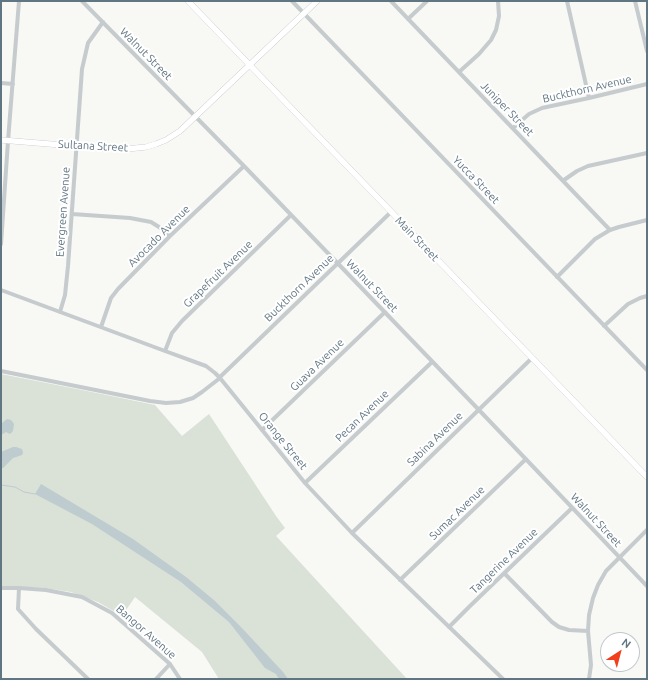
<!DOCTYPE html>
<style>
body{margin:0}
#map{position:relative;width:648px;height:680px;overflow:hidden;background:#f8f8f5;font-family:Ubuntu,sans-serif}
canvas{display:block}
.frame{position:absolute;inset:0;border:2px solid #617683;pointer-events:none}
.north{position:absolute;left:600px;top:632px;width:40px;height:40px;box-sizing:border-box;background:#fff;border:1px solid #c0c8cd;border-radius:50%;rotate:36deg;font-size:11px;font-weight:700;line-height:16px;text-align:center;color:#617683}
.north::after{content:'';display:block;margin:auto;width:14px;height:18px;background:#f23e1c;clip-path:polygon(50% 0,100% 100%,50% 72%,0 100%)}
</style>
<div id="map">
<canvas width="648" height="680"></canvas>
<div class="frame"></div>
<div class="north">N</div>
</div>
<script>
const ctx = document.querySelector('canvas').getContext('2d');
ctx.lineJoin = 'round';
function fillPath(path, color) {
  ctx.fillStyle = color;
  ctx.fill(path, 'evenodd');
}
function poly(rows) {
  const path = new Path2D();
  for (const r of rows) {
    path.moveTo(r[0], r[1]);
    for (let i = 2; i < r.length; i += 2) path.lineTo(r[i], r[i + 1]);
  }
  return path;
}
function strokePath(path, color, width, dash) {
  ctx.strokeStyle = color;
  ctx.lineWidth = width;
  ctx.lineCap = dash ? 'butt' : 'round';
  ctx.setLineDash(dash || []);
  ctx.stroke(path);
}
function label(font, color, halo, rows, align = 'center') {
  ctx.font = font + ' Ubuntu,sans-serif';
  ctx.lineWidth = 4;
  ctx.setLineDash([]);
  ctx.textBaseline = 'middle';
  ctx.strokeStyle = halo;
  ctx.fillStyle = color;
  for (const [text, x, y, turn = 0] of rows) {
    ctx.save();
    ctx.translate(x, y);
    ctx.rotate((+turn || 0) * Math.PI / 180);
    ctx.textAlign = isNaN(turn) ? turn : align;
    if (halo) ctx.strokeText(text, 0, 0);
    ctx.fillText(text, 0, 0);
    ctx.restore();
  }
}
fillPath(poly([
 [1,374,82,390,155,405,182,436,209,414,276,516,285,528,276,536,407,679,219,679,202,652,135,597,122,616,98,602,71,592,45,588,1,586]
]), '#dae1d6');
fillPath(poly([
 [7,419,11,420,14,424,13,431,10,434,6,432,1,435,1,424],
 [13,447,16,447,22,449,23,453,22,455,13,458,3,468,2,468,1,467,1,452],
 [41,484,133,539,186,577,215,601,240,626,283,672,288,679,279,679,276,674,265,668,229,622,181,582,92,524,35,494]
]), '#becbcf');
strokePath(poly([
 [1,485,15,487,24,492,35,494]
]), '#becbcf', 1);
const secondary = poly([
 [188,1,647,477],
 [1,140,111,149,127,149,146,147,156,144,166,140,180,131,317,1]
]);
strokePath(secondary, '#b8bec2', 6);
strokePath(poly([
 [82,1,244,166,479,410,647,586],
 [292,1,647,370],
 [391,1,610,230],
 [567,1,589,98],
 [635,1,647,51],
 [408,19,427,1],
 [459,72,479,54,491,40,496,30,499,16,498,1],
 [1,83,13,84],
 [513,128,529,114,542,108,589,98,647,84],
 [564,180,577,171,588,166,647,153],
 [72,214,130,218,151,222,159,227,170,236],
 [1,244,8,141,19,1],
 [557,277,595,239,610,230,619,227,647,220],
 [1,290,165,351,206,366,215,373,220,378,305,483,352,533,503,679],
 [60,312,65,295,68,266,82,69,88,43,103,22],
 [604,326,628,304,640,298,647,296],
 [101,327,111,298,118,289,170,236,244,166],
 [165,351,172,333,182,321,291,215],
 [1,371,150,401,166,403,180,402,193,398,202,392,220,378],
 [220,377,391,212],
 [262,430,385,312],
 [305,483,432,362],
 [352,533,532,358],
 [505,574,552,622,559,627,569,630,588,631],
 [400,580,526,459],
 [1,588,19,588,46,590,82,597,112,613,170,664,180,679],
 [19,588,18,609,36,629,88,679],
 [449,627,470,606,572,508],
 [156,679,170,664],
 [589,679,591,665,588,631,589,615,593,598,598,585,606,571,647,530]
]), '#c6cbce', 4);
strokePath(secondary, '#fff', 5.5);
label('11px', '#617683', '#fff', [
 ["Walnut Street",146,54,45],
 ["Buckthorn Avenue",587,89,-13],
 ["Juniper Street",507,109,46],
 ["Sultana Street",93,146,3],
 ["Yucca Street",476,180,46],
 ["Evergreen Avenue",63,212,-86],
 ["Avocado Avenue",159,236,-45],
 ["Main Street",417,239,46],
 ["Grapefruit Avenue",218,274,-44],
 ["Walnut Street",372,286,46],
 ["Buckthorn Avenue",299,288,-44],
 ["Guava Avenue",317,365,-44],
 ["Pecan Avenue",362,416,-44],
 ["Sabina Avenue",435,439,-44],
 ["Orange Street",283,441,51],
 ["Sumac Avenue",457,513,-44],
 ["Walnut Street",596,520,47],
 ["Tangerine Avenue",504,561,-44],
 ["Bangor Avenue",146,632,41]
]);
</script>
